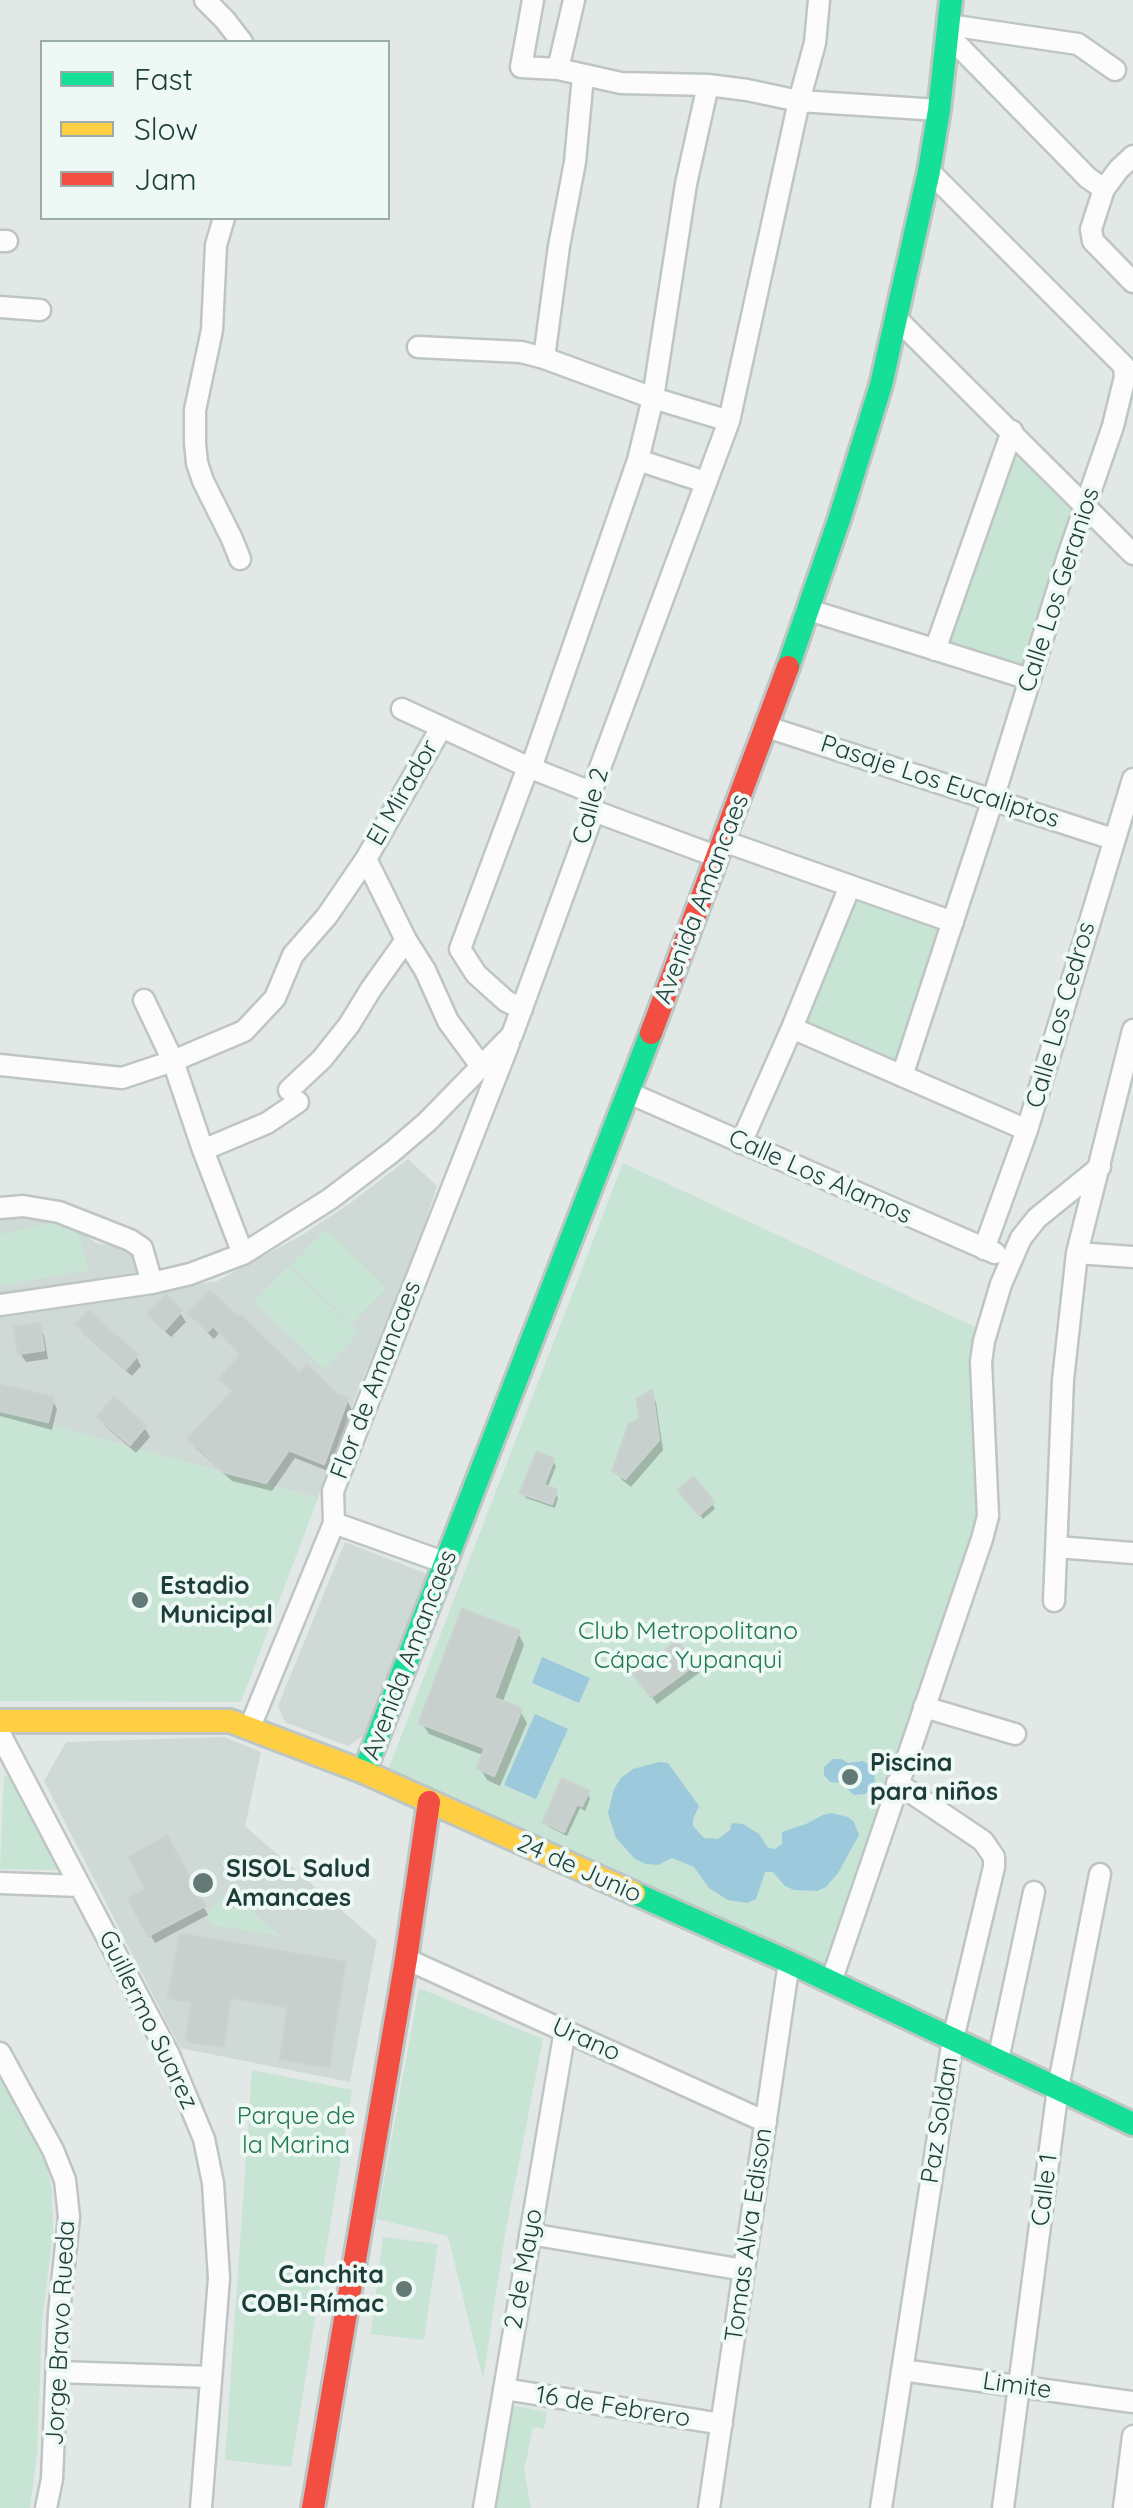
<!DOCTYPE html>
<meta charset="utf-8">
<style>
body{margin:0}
#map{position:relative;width:1133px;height:2508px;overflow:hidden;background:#e2e8e6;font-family:Quicksand,sans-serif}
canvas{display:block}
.legend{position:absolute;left:40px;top:40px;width:350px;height:180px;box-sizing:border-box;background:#eef8f5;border:2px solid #9aadaa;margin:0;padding:12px 18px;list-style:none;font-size:30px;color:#1d3d39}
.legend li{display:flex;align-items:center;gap:20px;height:50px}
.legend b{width:50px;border:2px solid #9aadaa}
</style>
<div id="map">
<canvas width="1133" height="2508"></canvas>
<ul class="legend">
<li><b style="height:12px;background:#16e098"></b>Fast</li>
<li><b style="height:12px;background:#ffcf43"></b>Slow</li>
<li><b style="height:12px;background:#f24e42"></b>Jam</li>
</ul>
</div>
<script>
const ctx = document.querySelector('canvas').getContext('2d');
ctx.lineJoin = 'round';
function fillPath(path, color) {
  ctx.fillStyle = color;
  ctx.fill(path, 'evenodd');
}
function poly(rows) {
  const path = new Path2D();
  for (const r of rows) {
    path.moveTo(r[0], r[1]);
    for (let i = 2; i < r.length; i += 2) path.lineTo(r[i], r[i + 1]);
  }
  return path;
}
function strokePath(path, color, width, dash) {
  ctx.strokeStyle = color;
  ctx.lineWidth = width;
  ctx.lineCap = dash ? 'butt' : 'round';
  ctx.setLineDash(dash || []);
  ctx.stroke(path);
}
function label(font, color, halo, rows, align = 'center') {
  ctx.font = font + ' Quicksand,sans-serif';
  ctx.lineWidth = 8;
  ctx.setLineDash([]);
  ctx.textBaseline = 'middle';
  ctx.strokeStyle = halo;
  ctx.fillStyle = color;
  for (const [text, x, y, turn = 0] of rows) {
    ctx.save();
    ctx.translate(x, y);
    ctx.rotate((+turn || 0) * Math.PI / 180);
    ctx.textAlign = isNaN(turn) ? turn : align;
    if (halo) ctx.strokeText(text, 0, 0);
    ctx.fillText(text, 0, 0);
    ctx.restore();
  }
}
fillPath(poly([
 [408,1159,437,1186,415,1253,357,1393,318,1498,0,1411,0,1315,217,1281,302,1235,349,1204],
 [0,1215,58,1215,96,1243,132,1248,143,1276,0,1296],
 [345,1542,430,1575,363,1736,348,1746,285,1722,278,1706],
 [224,1737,261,1752,245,1826,377,1941,350,2082,180,2048,44,1781,66,1742]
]), '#cfdad7');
fillPath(poly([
 [1016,450,1076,506,1026,667,945,643],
 [858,897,941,927,897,1061,805,1022],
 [623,1163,975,1327,972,1365,978,1518,828,1967,388,1770],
 [58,1222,80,1236,88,1270,0,1286,0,1234],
 [326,1229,387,1288,352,1324,291,1265],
 [288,1266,359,1333,324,1369,254,1302],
 [0,1411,318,1498,241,1702,0,1701],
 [4,1776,11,1776,58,1870,0,1869],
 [227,1891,280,1936,212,1925,207,1920,208,1912],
 [419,1988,543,2039,505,2234,483,2379,448,2236,377,2219],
 [252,2070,352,2090,291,2467,225,2460],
 [0,2071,47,2167,52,2190,53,2231,42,2323,37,2453,30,2508,0,2508],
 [383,2237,438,2244,424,2340,371,2334],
 [511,2405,547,2412,544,2429,533,2427,524,2471,531,2508,494,2508]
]), '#c8e4d4');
fillPath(poly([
 [542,1657,590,1678,579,1703,532,1683],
 [535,1714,568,1729,536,1799,504,1785],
 [833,1759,841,1759,848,1763,863,1761,868,1764,874,1774,875,1780,870,1790,865,1794,854,1795,841,1783,830,1782,824,1775,824,1767],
 [659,1762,668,1763,699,1806,693,1819,693,1826,704,1838,718,1839,730,1830,732,1823,743,1824,759,1834,768,1848,775,1849,782,1844,782,1832,806,1824,823,1815,831,1813,848,1817,854,1822,859,1835,838,1873,826,1887,817,1891,794,1890,785,1886,773,1872,765,1872,756,1899,747,1903,728,1900,709,1888,694,1867,672,1858,658,1865,646,1864,635,1859,616,1838,608,1813,614,1789,621,1778,633,1769]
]), '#9ccadc');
fillPath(poly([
 [166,1298,180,1313,186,1322,171,1337,156,1323,151,1314],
 [191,1313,299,1376,347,1400,352,1410,328,1471,295,1458,272,1491,232,1481,196,1448,191,1439,234,1394,222,1379,243,1356,219,1333,214,1339,197,1322],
 [79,1325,136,1356,141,1366,132,1376,84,1334],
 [38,1326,44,1335,48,1359,26,1362,20,1353],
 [0,1387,52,1399,57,1409,52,1430,0,1416],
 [651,1394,656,1402,663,1450,631,1487,622,1480,616,1471],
 [100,1417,144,1427,150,1437,136,1453,105,1426],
 [552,1461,556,1466,547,1489,555,1492,558,1498,555,1508,526,1498,523,1492],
 [684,1496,712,1503,715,1509,703,1519],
 [518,1633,524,1645,502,1704,520,1711,527,1723,500,1786,487,1780,480,1768,485,1756,429,1734,422,1723],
 [694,1665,699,1673,657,1704,630,1668,646,1670],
 [587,1793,590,1799,585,1811,580,1808,567,1836,549,1827,545,1822],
 [166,1840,208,1915,155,1943,131,1900,149,1890],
 [344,1964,329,2067,284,2060,290,2008,231,1998,223,2047,190,2042,194,2003,171,1997]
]), '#0003');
const building = poly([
 [210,1291,238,1317,240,1315,299,1373,307,1365,336,1394,348,1398,324,1464,289,1450,266,1483,224,1472,188,1438,233,1391,219,1379,241,1354,213,1326,208,1331,188,1313,210,1291],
 [166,1295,182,1311,165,1330,148,1314,166,1295],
 [88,1311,138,1355,126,1369,76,1325,88,1311],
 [40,1323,44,1350,18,1354,14,1327,40,1323],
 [0,1385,54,1397,48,1422,0,1411,0,1385],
 [652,1390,659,1440,625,1479,613,1471,629,1424,640,1418,637,1399,652,1390],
 [114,1397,146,1426,130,1445,97,1417,114,1397],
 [537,1452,554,1459,544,1485,557,1490,552,1504,520,1493,537,1452],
 [694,1477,714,1502,699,1515,678,1490,694,1477],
 [462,1609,519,1631,494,1698,522,1709,494,1776,477,1768,485,1748,419,1723,462,1609],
 [677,1641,696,1664,651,1697,622,1660,634,1650,647,1666,677,1641],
 [562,1779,589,1791,582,1806,577,1804,564,1832,543,1822,562,1779],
 [167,1836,205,1906,148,1936,128,1899,146,1889,129,1857,167,1836],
 [180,1934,345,1962,329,2067,280,2059,288,2007,231,1997,223,2046,186,2040,192,2002,168,1998,180,1934]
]);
fillPath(building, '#c8d0cd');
strokePath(building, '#cad1cf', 2.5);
const street = poly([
 [205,0,225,20,242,42],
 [533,0,521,67,558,69,621,83,708,85,747,90,799,101,939,110],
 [949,25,1078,44,1115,70],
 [948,35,1088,178,1104,189],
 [558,69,574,0],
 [1133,156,1119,169,1104,189,1091,229,1093,241,1133,282],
 [224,218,216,245,212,330,195,410,195,443,197,463,203,481,232,539,240,559],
 [0,241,7,241],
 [0,307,40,310],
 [896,318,1133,554],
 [418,347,521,352,544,358,653,398,729,421],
 [544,358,559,246,575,162,583,76],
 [638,460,705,482],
 [809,610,1029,679],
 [935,650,1012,431],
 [402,709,528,767,591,792],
 [767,727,1113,839],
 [531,768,638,460,653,398,686,184,708,85],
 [594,811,718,857],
 [723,841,953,922],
 [366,859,441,728],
 [144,1000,173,1061,203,1150,243,1254],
 [522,1009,506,1001,476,974,460,949,528,767],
 [792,1028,1027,1130],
 [0,1065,122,1078,173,1061,244,1031,275,998,293,955,327,916,366,859,406,940,425,970,448,1021,481,1066],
 [902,1076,993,799,1068,556,1113,426,1125,377,1124,366,929,171],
 [289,1090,322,1059,349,1025,371,989,406,940],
 [629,1093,995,1253],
 [741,1143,792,1028,850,886],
 [203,1150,267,1123,298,1102],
 [0,1208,23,1206,59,1212,130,1240,142,1248,152,1283],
 [984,1249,1027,1130,1133,779],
 [1077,1253,1133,1257],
 [0,1305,152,1283,190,1274,243,1254,330,1199,392,1152,427,1122,512,1035,594,811,591,792,729,421,799,101,815,43,819,0],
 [334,1523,446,1563],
 [1057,1547,1133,1553],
 [1054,1601,1063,1380,1077,1253,1133,1030],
 [924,1707,1015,1734],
 [250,1727,334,1523,333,1491,509,1043],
 [0,1734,169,2055,204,2139,213,2183,219,2278,201,2508],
 [0,1883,80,1886],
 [406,1959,766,2122],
 [831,1982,982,1539,988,1516,981,1362,984,1341,1001,1284,1021,1238,1037,1218,1100,1167],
 [0,2053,53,2150,65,2180,69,2217,59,2312,52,2479,46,2508],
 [998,2060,1034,1892],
 [530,2234,744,2270],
 [902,2370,1133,2402],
 [57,2372,211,2377],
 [504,2389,722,2424],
 [484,2508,565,2030],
 [709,2508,789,1962],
 [881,2508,953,2039,994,1867,994,1857,983,1841,897,1783],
 [1003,2508,1058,2088,1100,1874],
 [1124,2508,1133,2436]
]);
const fast = poly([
 [788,667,839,520,881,385,929,171,939,110,951,0],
 [364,1772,651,1033],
 [634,1893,789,1962,1133,2124]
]);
const slow = poly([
 [0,1721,230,1721,364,1772,634,1893]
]);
const jam = poly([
 [651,1033,788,667],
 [313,2508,406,1959,429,1802]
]);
strokePath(street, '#bec5c3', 25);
strokePath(fast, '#bdc6c4', 28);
strokePath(slow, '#bdc6c4', 28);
strokePath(jam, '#bdc6c4', 28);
strokePath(street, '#fbfcfb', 20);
strokePath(fast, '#16e098', 22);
strokePath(slow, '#ffcf43', 22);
strokePath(jam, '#f24e42', 22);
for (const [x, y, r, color] of [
 [140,1600,10,"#627976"],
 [850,1777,10,"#627976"],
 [203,1883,12,"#627976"],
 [404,2289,10,"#627976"]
]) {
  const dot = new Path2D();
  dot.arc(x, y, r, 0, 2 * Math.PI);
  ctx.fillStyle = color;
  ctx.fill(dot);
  strokePath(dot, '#eef8f5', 4);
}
label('25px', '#1d3d39', '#eef8f5', [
 ["Calle Los Geranios",1059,590,-72],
 ["Pasaje Los Eucaliptos",940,782,18],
 ["El Mirador",403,793,-60],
 ["Calle 2",591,806,-75],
 ["Avenida Amancaes",702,899,-69],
 ["Calle Los Cedros",1061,1015,-74],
 ["Calle Los Alamos",820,1177,24],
 ["Flor de Amancaes",376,1380,-69],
 ["Avenida Amancaes",410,1655,-69],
 ["24 de Junio",579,1869,24],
 ["Guillermo Suarez",148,2020,64],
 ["Urano",586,2040,24],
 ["Paz Soldan",940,2120,-81],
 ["Calle 1",1045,2190,-83],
 ["Tomas Alva Edison",749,2235,-82],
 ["2 de Mayo",524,2269,-80],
 ["Jorge Bravo Rueda",61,2333,-87],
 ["Limite",1017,2386,8],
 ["16 de Febrero",613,2407,9]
]);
label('bold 25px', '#1d3d39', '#eef8f5', [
 ["Estadio",160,1586],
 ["Municipal",160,1615],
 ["Piscina",870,1763],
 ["para niños",870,1792],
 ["SISOL Salud",226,1869],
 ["Amancaes",226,1898],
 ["Canchita",384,2275,"right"],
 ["COBI-Rímac",384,2304,"right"]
], 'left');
label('25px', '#237951', '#eef8f5', [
 ["Club Metropolitano",688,1631],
 ["Cápac Yupanqui",688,1660],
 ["Parque de",296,2116],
 ["la Marina",296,2145]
]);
</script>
